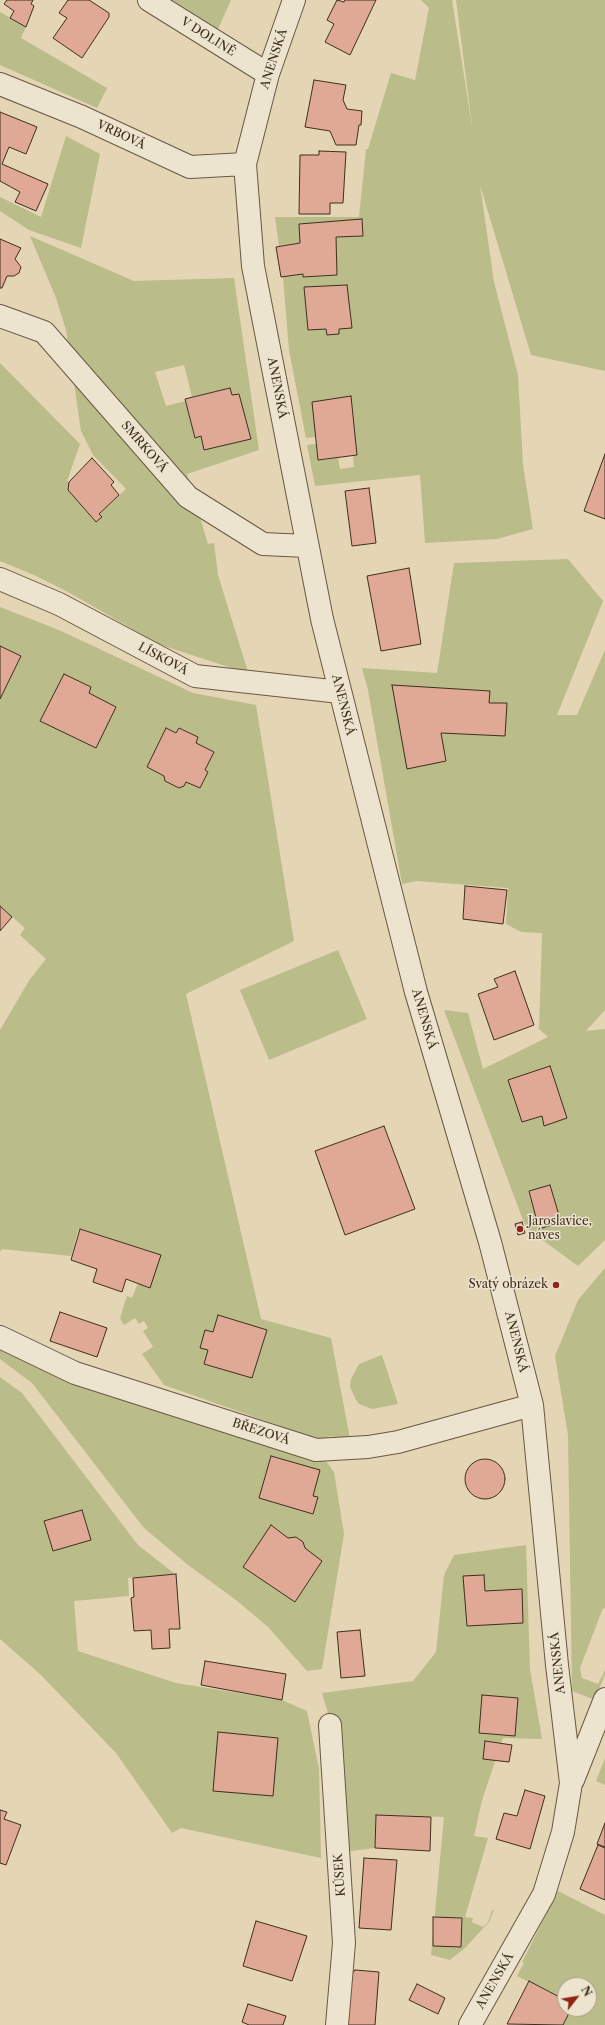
<!DOCTYPE html>
<meta charset="utf-8">
<style>
body{margin:0}
#map{position:relative;width:605px;height:2025px;overflow:hidden;background:#e4d5b5;font-family:"Libre Caslon Text",serif}
canvas{display:block}
.north{position:absolute;left:557px;top:1977px;width:40px;height:40px;box-sizing:border-box;background:#ede4cf;border:1px solid #a79c88;border-radius:50%;rotate:59deg;font-size:11px;font-weight:700;line-height:16px;text-align:center;color:#3e2f1d}
.north::after{content:'';display:block;margin:auto;width:14px;height:18px;background:#8f2418;clip-path:polygon(50% 0,100% 100%,50% 72%,0 100%)}
</style>
<div id="map">
<canvas width="605" height="2025"></canvas>
<div class="north">N</div>
</div>
<script>
const ctx = document.querySelector('canvas').getContext('2d');
ctx.lineJoin = 'round';
function fillPath(path, color) {
  ctx.fillStyle = color;
  ctx.fill(path, 'evenodd');
}
function poly(rows) {
  const path = new Path2D();
  for (const r of rows) {
    if (r.length === 3) {
      path.moveTo(r[0] + r[2], r[1]);
      path.arc(r[0], r[1], r[2], 0, 2 * Math.PI);
      continue;
    }
    path.moveTo(r[0], r[1]);
    for (let i = 2; i < r.length; i += 2) path.lineTo(r[i], r[i + 1]);
  }
  return path;
}
function strokePath(path, color, width, dash) {
  ctx.strokeStyle = color;
  ctx.lineWidth = width;
  ctx.lineCap = dash ? 'butt' : 'round';
  ctx.setLineDash(dash || []);
  ctx.stroke(path);
}
function label(font, color, halo, rows, align = 'center') {
  ctx.font = font + ' "Libre Caslon Text",serif';
  ctx.lineWidth = 3;
  ctx.setLineDash([]);
  ctx.textBaseline = 'middle';
  ctx.strokeStyle = halo;
  ctx.fillStyle = color;
  for (const [text, x, y, turn = 0] of rows) {
    ctx.save();
    ctx.translate(x, y);
    ctx.rotate((+turn || 0) * Math.PI / 180);
    ctx.textAlign = isNaN(turn) ? turn : align;
    if (halo) ctx.strokeText(text, 0, 0);
    ctx.fillText(text, 0, 0);
    ctx.restore();
  }
}
fillPath(poly([
 [166,0,231,0,218,29],
 [421,0,452,0,473,132,456,0,605,0,605,371,531,355,480,185,494,282,518,375,523,465,533,529,497,539,425,543,420,475,315,486,307,445,316,444,318,460,338,458,340,469,354,467,353,456,357,455,351,397,313,402,316,437,306,438,289,350,283,277,303,274,303,277,337,275,336,237,363,236,362,219,299,224,300,243,279,246,275,217,359,217,366,149,368,149,391,73,415,80,429,8],
 [0,12,26,27,21,38,107,88,97,108,0,65],
 [66,136,100,154,81,248,29,230,0,211,0,197,41,217],
 [30,236,134,281,234,278,259,450,187,474,208,544,214,543,218,575,248,672,244,672,158,644,70,593,34,575,0,561,0,363,80,444,67,481,69,482,68,490,96,522,102,517,99,514,126,489,93,455,81,431,66,330,56,298],
 [184,365,192,397,230,388,232,395,239,394,250,439,201,436,195,438,185,401,166,406,155,372],
 [568,559,603,601,557,715,577,715,605,650,605,1010,586,1031,605,1029,605,1240,578,1266,526,1228,444,1010,468,1013,483,1069,548,1037,539,1029,542,933,521,932,506,924,508,888,417,881,402,884,368,690,362,668,437,673,454,563],
 [0,607,59,630,193,693,256,705,294,941,186,994,261,1319,331,1338,350,1439,329,1436,331,1443,325,1442,164,1385,142,1354,153,1347,143,1331,148,1328,144,1321,139,1324,135,1318,124,1325,120,1318,127,1296,132,1298,138,1283,159,1255,79,1228,71,1256,2,1249,0,1252,0,1030,30,979,46,959,20,935,25,928,0,906],
 [166,728,176,733,179,728,198,737,196,743,214,752,205,770,208,772,200,788,186,782,184,786,179,788,165,781,164,776,147,767],
 [338,950,367,1019,269,1060,240,990],
 [605,1268,605,1609,603,1608,580,1668,582,1678,598,1684,605,1670,605,1674,595,1700,572,1691,568,1435,555,1356,578,1300],
 [0,1344,323,1457,334,1472,344,1534,322,1669,307,1671,268,1627,236,1600,188,1565,144,1528,32,1383,0,1359],
 [382,1355,398,1404,372,1409,359,1404,355,1398,350,1387,351,1379,359,1364],
 [0,1377,22,1393,138,1545,175,1574,128,1578,129,1596,74,1601,78,1651,176,1683,282,1700,307,1711,319,1769,321,1858,181,1828,172,1833,116,1753,41,1675,0,1639],
 [526,1545,530,1669,542,1739,503,1738,482,1800,474,1836,488,1838,465,1917,473,1918,472,1922,483,1927,488,1922,492,1910,494,1910,489,1922,465,1948,450,1960,431,1955,444,1817,376,1815,375,1848,343,1852,344,1766,322,1693,413,1681,436,1652,444,1575,454,1555],
 [605,1758,605,1785,596,1781],
 [558,1891,605,1915,605,2025,561,2025,570,2009,589,2009,589,1985,565,1985,565,2000,517,1976,524,1963,522,1962]
]), '#babc8a');
const building = poly([
 [7,0,33,0,31,4,34,6,26,27,10,18,14,11,4,4,7,0],
 [68,0,89,0,109,13,109,17,82,58,53,38,67,18,59,13,68,0],
 [337,0,344,2,345,0,376,0,350,55,325,42,334,24,327,20,337,0],
 [314,80,346,85,343,100,347,109,362,111,361,125,359,125,356,145,336,145,330,131,305,127,314,80],
 [0,112,37,127,26,154,9,147,2,164,48,184,36,211,15,202,20,192,0,181,0,112],
 [319,151,346,152,343,203,330,203,330,214,299,214,300,155,319,155,319,151],
 [362,219,363,236,336,237,337,275,303,277,303,274,281,277,276,247,300,243,299,224,362,219],
 [0,239,21,248,15,259,21,267,19,273,14,276,7,276,2,288,0,288,0,239],
 [347,285,352,328,339,329,339,334,327,335,326,329,308,330,304,287,347,285],
 [230,388,232,395,239,394,251,439,204,450,201,436,195,438,185,399,230,388],
 [351,396,357,455,318,460,312,402,351,396],
 [605,454,605,519,584,511,605,454],
 [92,458,114,482,111,485,119,495,99,514,102,517,96,522,68,490,69,482,92,458],
 [369,488,376,543,352,546,345,491,369,488],
 [409,568,421,644,381,651,367,576,409,568],
 [0,646,21,656,0,699,0,646],
 [64,674,91,687,89,693,116,707,96,748,40,721,64,674],
 [392,685,490,691,489,703,507,703,505,736,441,733,446,761,407,769,392,685],
 [166,728,176,733,179,728,198,737,196,743,214,752,205,770,208,772,200,788,186,782,184,786,179,788,165,781,164,776,147,767,166,728],
 [465,886,507,890,503,924,463,919,465,886],
 [0,906,12,917,0,931,0,906],
 [515,971,534,1025,494,1040,478,994,498,987,494,979,515,971],
 [550,1066,567,1118,544,1126,542,1116,522,1122,508,1080,550,1066],
 [384,1126,415,1209,345,1235,315,1151,384,1126],
 [550,1185,561,1222,539,1229,529,1191,550,1185],
 [522,1222,525,1233,518,1235,515,1224,522,1222],
 [80,1229,161,1255,150,1288,126,1279,122,1292,93,1282,97,1269,71,1260,80,1229],
 [60,1312,107,1328,97,1357,50,1341,60,1312],
 [218,1315,267,1330,252,1378,204,1364,208,1350,200,1348,205,1330,213,1332,218,1315],
 [271,1456,320,1470,313,1496,318,1497,313,1514,259,1498,271,1456],
 [485,1479,20],
 [82,1510,91,1540,53,1551,44,1521,82,1510],
 [271,1525,288,1538,296,1537,303,1542,305,1548,322,1561,295,1602,243,1567,271,1525],
 [176,1574,180,1629,169,1629,170,1648,152,1649,151,1630,134,1631,131,1598,134,1597,133,1578,176,1574],
 [484,1575,485,1591,522,1589,523,1623,467,1626,463,1576,484,1575],
 [360,1630,365,1676,341,1678,337,1632,360,1630],
 [205,1661,286,1674,282,1700,201,1685,205,1661],
 [482,1695,518,1698,515,1736,479,1733,482,1695],
 [218,1732,278,1738,273,1796,213,1791,218,1732],
 [485,1741,512,1745,509,1762,483,1759,485,1741],
 [525,1790,545,1796,530,1849,496,1839,504,1813,517,1816,525,1790],
 [0,1810,7,1812,4,1819,21,1825,6,1865,0,1863,0,1810],
 [376,1815,431,1817,430,1851,375,1848,376,1815],
 [605,1823,605,1847,597,1844,605,1823],
 [598,1845,605,1848,605,1900,580,1889,598,1845],
 [364,1858,397,1860,391,1930,359,1928,364,1858],
 [433,1917,462,1918,461,1947,433,1946,433,1917],
 [256,1921,307,1936,292,1981,243,1966,256,1921],
 [355,1970,379,1972,375,2025,347,2025,351,1975,355,1970],
 [529,1981,565,2000,565,2009,571,2009,563,2025,507,2024,529,1981],
 [417,1984,445,1998,438,2014,409,2000,417,1984],
 [248,2004,286,2016,283,2025,249,2025,242,2022,248,2004]
]);
fillPath(building, '#dfa995');
strokePath(building, '#3e2f1d', 1);
const minor = poly([
 [149,0,268,74],
 [294,0,268,74,245,164,253,266,322,619,416,992,490,1242,532,1405,557,1665,571,1783,563,1832,544,1894,470,2025],
 [0,84,82,117,190,167,245,164],
 [0,316,44,332,188,497,263,544,307,546],
 [0,579,59,604,195,676,340,692],
 [0,1337,75,1373,316,1450,368,1447,398,1442,532,1405],
 [330,1725,344,1943,337,2025],
 [573,1780,605,1699]
]);
strokePath(minor, '#685843', 24);
strokePath(minor, '#ede4cf', 22);
for (const [x, y, r, color] of [
 [520,1229,4,"#8f2418"],
 [556,1285,4,"#8f2418"]
]) {
  const dot = new Path2D();
  dot.arc(x, y, r, 0, 2 * Math.PI);
  ctx.fillStyle = color;
  ctx.fill(dot);
  strokePath(dot, '#ede4cf', 1.5);
}
label('12px', '#3e2f1d', '#ede4cf', [
 ["V DOLINĚ",208,37,32],
 ["ANENSKÁ",274,59,-72],
 ["VRBOVÁ",121,135,25],
 ["ANENSKÁ",277,388,79],
 ["SMRKOVÁ",144,447,49],
 ["LÍSKOVÁ",163,659,28],
 ["ANENSKÁ",343,705,76],
 ["ANENSKÁ",424,1019,74],
 ["ANENSKÁ",516,1342,76],
 ["BŘEZOVÁ",261,1432,18],
 ["ANENSKÁ",558,1663,-96],
 ["KÚSEK",340,1875,-94],
 ["ANENSKÁ",495,1981,-60]
]);
label('12px', '#3e2f1d', '#ede4cf', [
 ["Jaroslavice,",528,1222],
 ["náves",528,1236],
 ["Svatý obrázek",548,1285,"right"]
], 'left');
</script>
